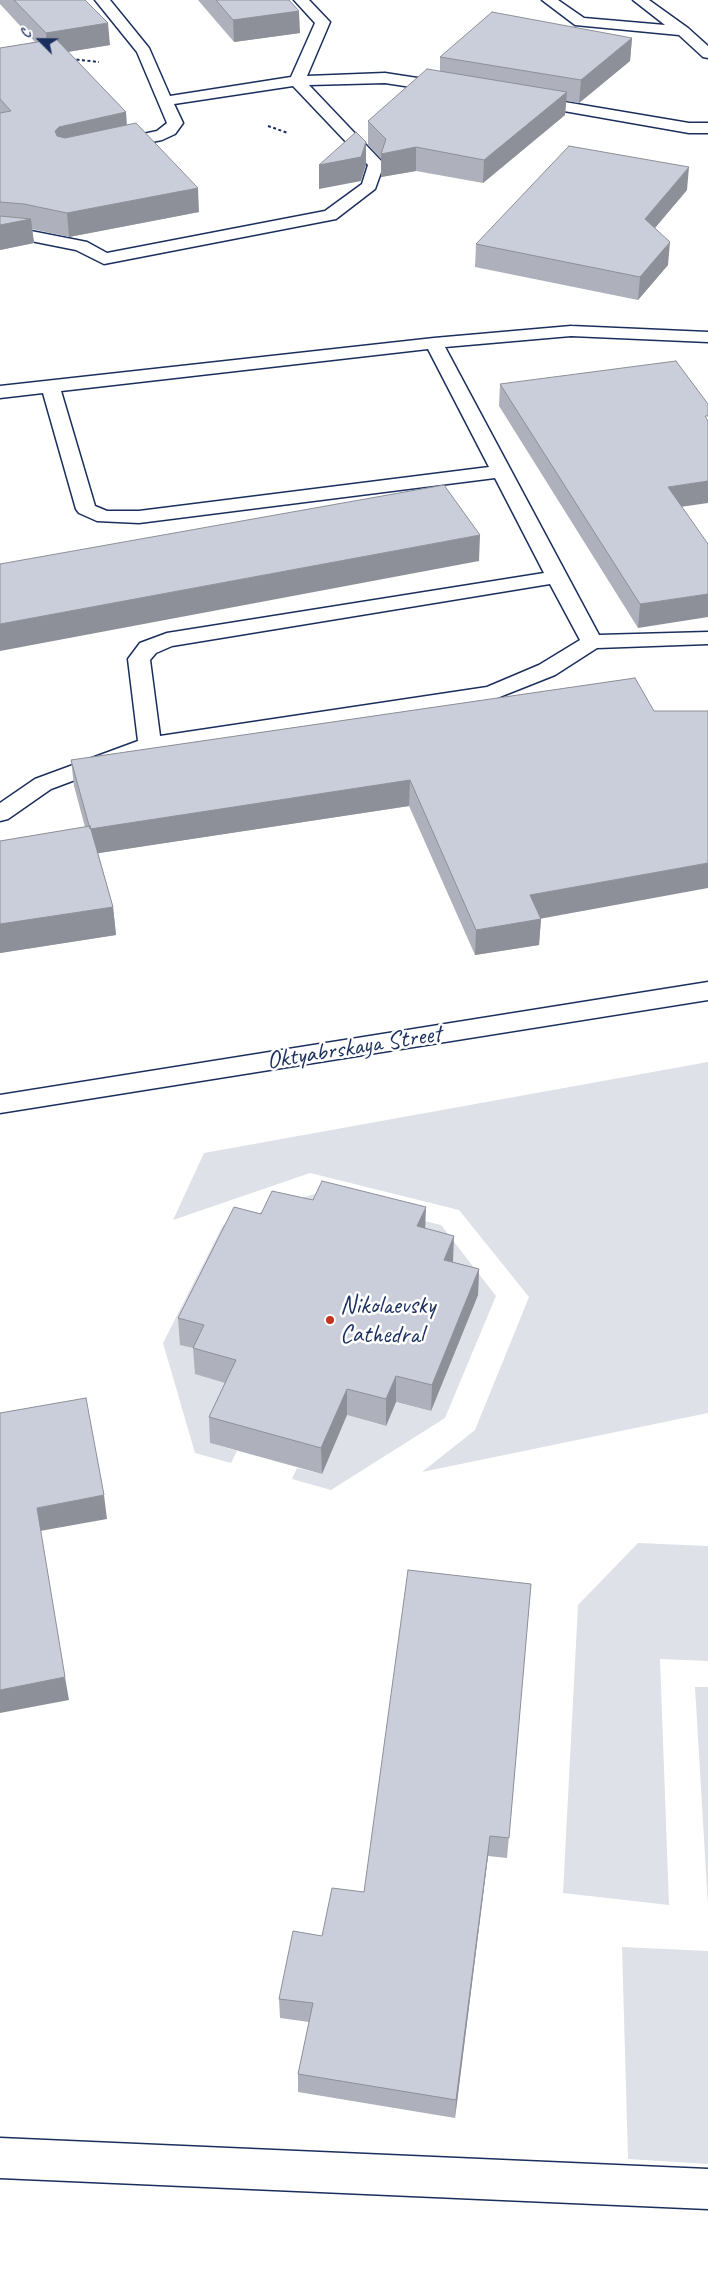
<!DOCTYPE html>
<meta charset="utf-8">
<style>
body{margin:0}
#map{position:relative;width:708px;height:2270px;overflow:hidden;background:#fff;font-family:Caveat,sans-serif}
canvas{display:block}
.north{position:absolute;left:15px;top:15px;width:50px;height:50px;-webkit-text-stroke:4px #fff;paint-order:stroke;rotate:293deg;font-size:14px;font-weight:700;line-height:20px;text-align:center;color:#1b2f5e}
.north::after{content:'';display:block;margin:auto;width:18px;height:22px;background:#1b2f5e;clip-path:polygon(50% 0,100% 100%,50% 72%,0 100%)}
</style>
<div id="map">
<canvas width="708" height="2270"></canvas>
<div class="north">С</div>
</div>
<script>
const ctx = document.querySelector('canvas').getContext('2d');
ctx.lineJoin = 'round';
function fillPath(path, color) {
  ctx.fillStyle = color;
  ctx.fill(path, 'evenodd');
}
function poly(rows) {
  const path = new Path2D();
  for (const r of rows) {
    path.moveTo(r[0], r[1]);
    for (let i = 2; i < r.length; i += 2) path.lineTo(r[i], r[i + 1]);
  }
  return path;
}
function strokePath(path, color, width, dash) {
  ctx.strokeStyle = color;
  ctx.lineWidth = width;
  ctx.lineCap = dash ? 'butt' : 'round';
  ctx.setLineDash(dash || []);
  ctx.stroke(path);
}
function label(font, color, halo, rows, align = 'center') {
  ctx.font = font + ' Caveat,sans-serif';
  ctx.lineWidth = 5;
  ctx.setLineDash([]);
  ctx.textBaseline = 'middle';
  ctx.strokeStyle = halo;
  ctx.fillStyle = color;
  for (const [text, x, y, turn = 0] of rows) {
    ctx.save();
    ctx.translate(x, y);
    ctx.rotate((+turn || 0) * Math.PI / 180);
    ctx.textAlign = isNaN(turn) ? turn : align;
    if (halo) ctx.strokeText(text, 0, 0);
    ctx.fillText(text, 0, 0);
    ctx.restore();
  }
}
fillPath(poly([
 [708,1062,708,1413,422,1472,475,1430,529,1297,459,1210,310,1173,173,1220,204,1153],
 [314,1194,441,1225,496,1296,445,1418,331,1490,292,1479,297,1468,322,1474,347,1415,385,1426,395,1402,431,1411,477,1295,180,1344,206,1352,238,1386,210,1443,237,1451,231,1463,195,1453,163,1343,223,1225],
 [638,1543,708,1546,708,1661,660,1659,669,1905,563,1893,578,1605],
 [695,1687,708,1687,708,1906],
 [622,1947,708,1951,708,2164,628,2159]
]), '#dee1e7');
const minor = poly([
 [95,0,110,0,149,48,170,96,291,77,315,23,294,0,309,0,330,22,307,76,385,73,450,83,458,88,450,93,385,83,309,85,384,164,375,189,336,219,104,264,76,250,26,240,0,238,0,228,26,230,87,242,107,253,325,211,362,184,368,165,293,86,174,104,183,123,175,134,162,140,112,150,106,148,104,145,106,142,157,131,167,123,137,52,95,0],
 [542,0,558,0,584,18,665,25,633,0,649,0,688,28,708,46,708,58,703,57,679,35,575,25,542,0],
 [529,96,689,123,708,123,708,133,689,133,524,104,521,101,529,96],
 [571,326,708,332,708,342,571,336,445,347,599,635,708,632,708,644,597,648,555,675,492,700,155,750,51,789,8,819,0,821,0,803,35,779,138,741,128,659,140,643,167,633,544,573,495,478,139,523,97,521,79,513,76,509,43,393,0,398,0,386,434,338,571,326],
 [428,349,489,467,139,511,107,511,95,506,61,391,428,349],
 [550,584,580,640,539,665,487,687,160,736,150,660,156,653,172,646,550,584],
 [708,982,708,1000,0,1113,0,1095,708,982],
 [0,2138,708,2169,708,2209,0,2178,0,2138]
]);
strokePath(minor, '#1b2f5e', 3);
strokePath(poly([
 [71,59,99,62],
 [268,126,288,133]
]), '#1b2f5e', 2, [3, 2.5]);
fillPath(minor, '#fff');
fillPath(poly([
 [0,0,85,0,110,45,68,52,126,112,127,125,199,212,69,237,32,229,34,243,0,250,0,48,35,42,0,4],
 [198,0,289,0,300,33,234,42],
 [632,38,630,61,579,103,566,101,565,115,483,183,416,171,381,177,381,159,368,145,368,121,440,71,440,57],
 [687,190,655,228,668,265,638,300,475,267,476,244],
 [500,384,682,507,638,628,499,406],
 [635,678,541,918,539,945,475,955,409,806,98,853,113,907,116,935,0,953,0,841,85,827,74,786,71,760],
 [261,1214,425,1228,453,1262,479,1269,478,1295,431,1411,396,1402,386,1426,347,1415,322,1474,210,1443,209,1417,225,1383,195,1374,193,1348,180,1345,178,1318],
 [531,1584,507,1858,488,1856,455,2118,298,2092,298,2074,309,2022,280,2018,279,1999,322,1936,364,1892]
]), '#aeb1bb');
fillPath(poly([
 [299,11,300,33,234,42,233,20],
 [108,23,110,45,48,55,46,33],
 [632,38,630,61,579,103,581,80],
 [567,92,565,115,483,183,484,160],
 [126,112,127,136,61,150,55,131,59,127],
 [366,142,366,165,361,181,319,189,319,165],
 [416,147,416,171,381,177,381,154],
 [689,167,687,190,643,242,645,219],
 [198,188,199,212,69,237,67,213],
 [31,219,34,243,0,250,0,225],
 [670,242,668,265,638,300,640,277],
 [708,481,708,503,666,509,668,487],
 [480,535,479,561,0,651,0,624],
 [708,594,708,617,638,628,640,604],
 [410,780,409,806,93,854,90,829],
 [708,863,708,888,528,921,530,895],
 [113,907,116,935,0,953,0,924],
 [541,919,539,945,475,955,476,930],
 [426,1207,425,1233,417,1226],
 [454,1236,453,1262,444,1260],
 [479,1269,478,1295,431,1411,432,1385],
 [396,1376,396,1402,386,1426,386,1399],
 [347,1389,347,1415,322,1474,321,1448],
 [104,1495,107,1519,40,1531,37,1508],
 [65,1677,69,1700,0,1713,0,1690],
 [490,1836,488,1856,455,2118,456,2100]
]), '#8d9099');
const building = poly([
 [14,0,85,0,108,23,46,33,14,0],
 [216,0,289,0,299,11,233,20,216,0],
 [492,12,632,38,581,80,440,57,492,12],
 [56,39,126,112,59,127,55,131,57,136,65,138,136,123,198,188,67,213,24,204,0,202,0,113,11,111,0,99,0,48,56,39],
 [427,69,567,92,484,160,416,147,381,154,386,139,368,121,427,69],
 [356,132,366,142,361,157,319,165,356,132],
 [569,146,689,167,645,219,670,242,640,277,476,244,569,146],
 [0,216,31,219,0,225,0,216],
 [676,361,708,404,708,416,705,416,708,421,708,481,668,487,708,544,708,594,640,604,500,384,676,361],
 [444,485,480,535,0,624,0,564,444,485],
 [635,678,654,711,708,711,708,863,530,895,541,919,476,930,410,780,90,829,71,760,635,678],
 [90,826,113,907,0,924,0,841,90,826],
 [322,1181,426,1207,417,1226,454,1236,444,1260,479,1269,432,1385,396,1376,386,1399,347,1389,321,1448,209,1417,236,1360,193,1348,204,1325,178,1318,234,1207,261,1214,272,1191,313,1200,322,1181],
 [86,1398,104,1495,37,1508,65,1677,0,1690,0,1413,86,1398],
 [408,1570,531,1584,509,1838,490,1836,456,2100,298,2074,313,2003,279,1999,293,1931,322,1936,332,1888,364,1892,408,1570]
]);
fillPath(building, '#caceda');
strokePath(building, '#8d9099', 1);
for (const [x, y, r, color] of [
 [330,1320,5,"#c8321e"]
]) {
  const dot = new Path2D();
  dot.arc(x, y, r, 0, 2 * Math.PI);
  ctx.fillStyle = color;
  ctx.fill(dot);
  strokePath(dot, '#fff', 2);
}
label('25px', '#1b2f5e', '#fff', [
 ["Oktyabrskaya Street",354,1048,-9]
]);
label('25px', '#1b2f5e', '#fff', [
 ["Nikolaevsky",340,1306],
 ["Cathedral",340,1335]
], 'left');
</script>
